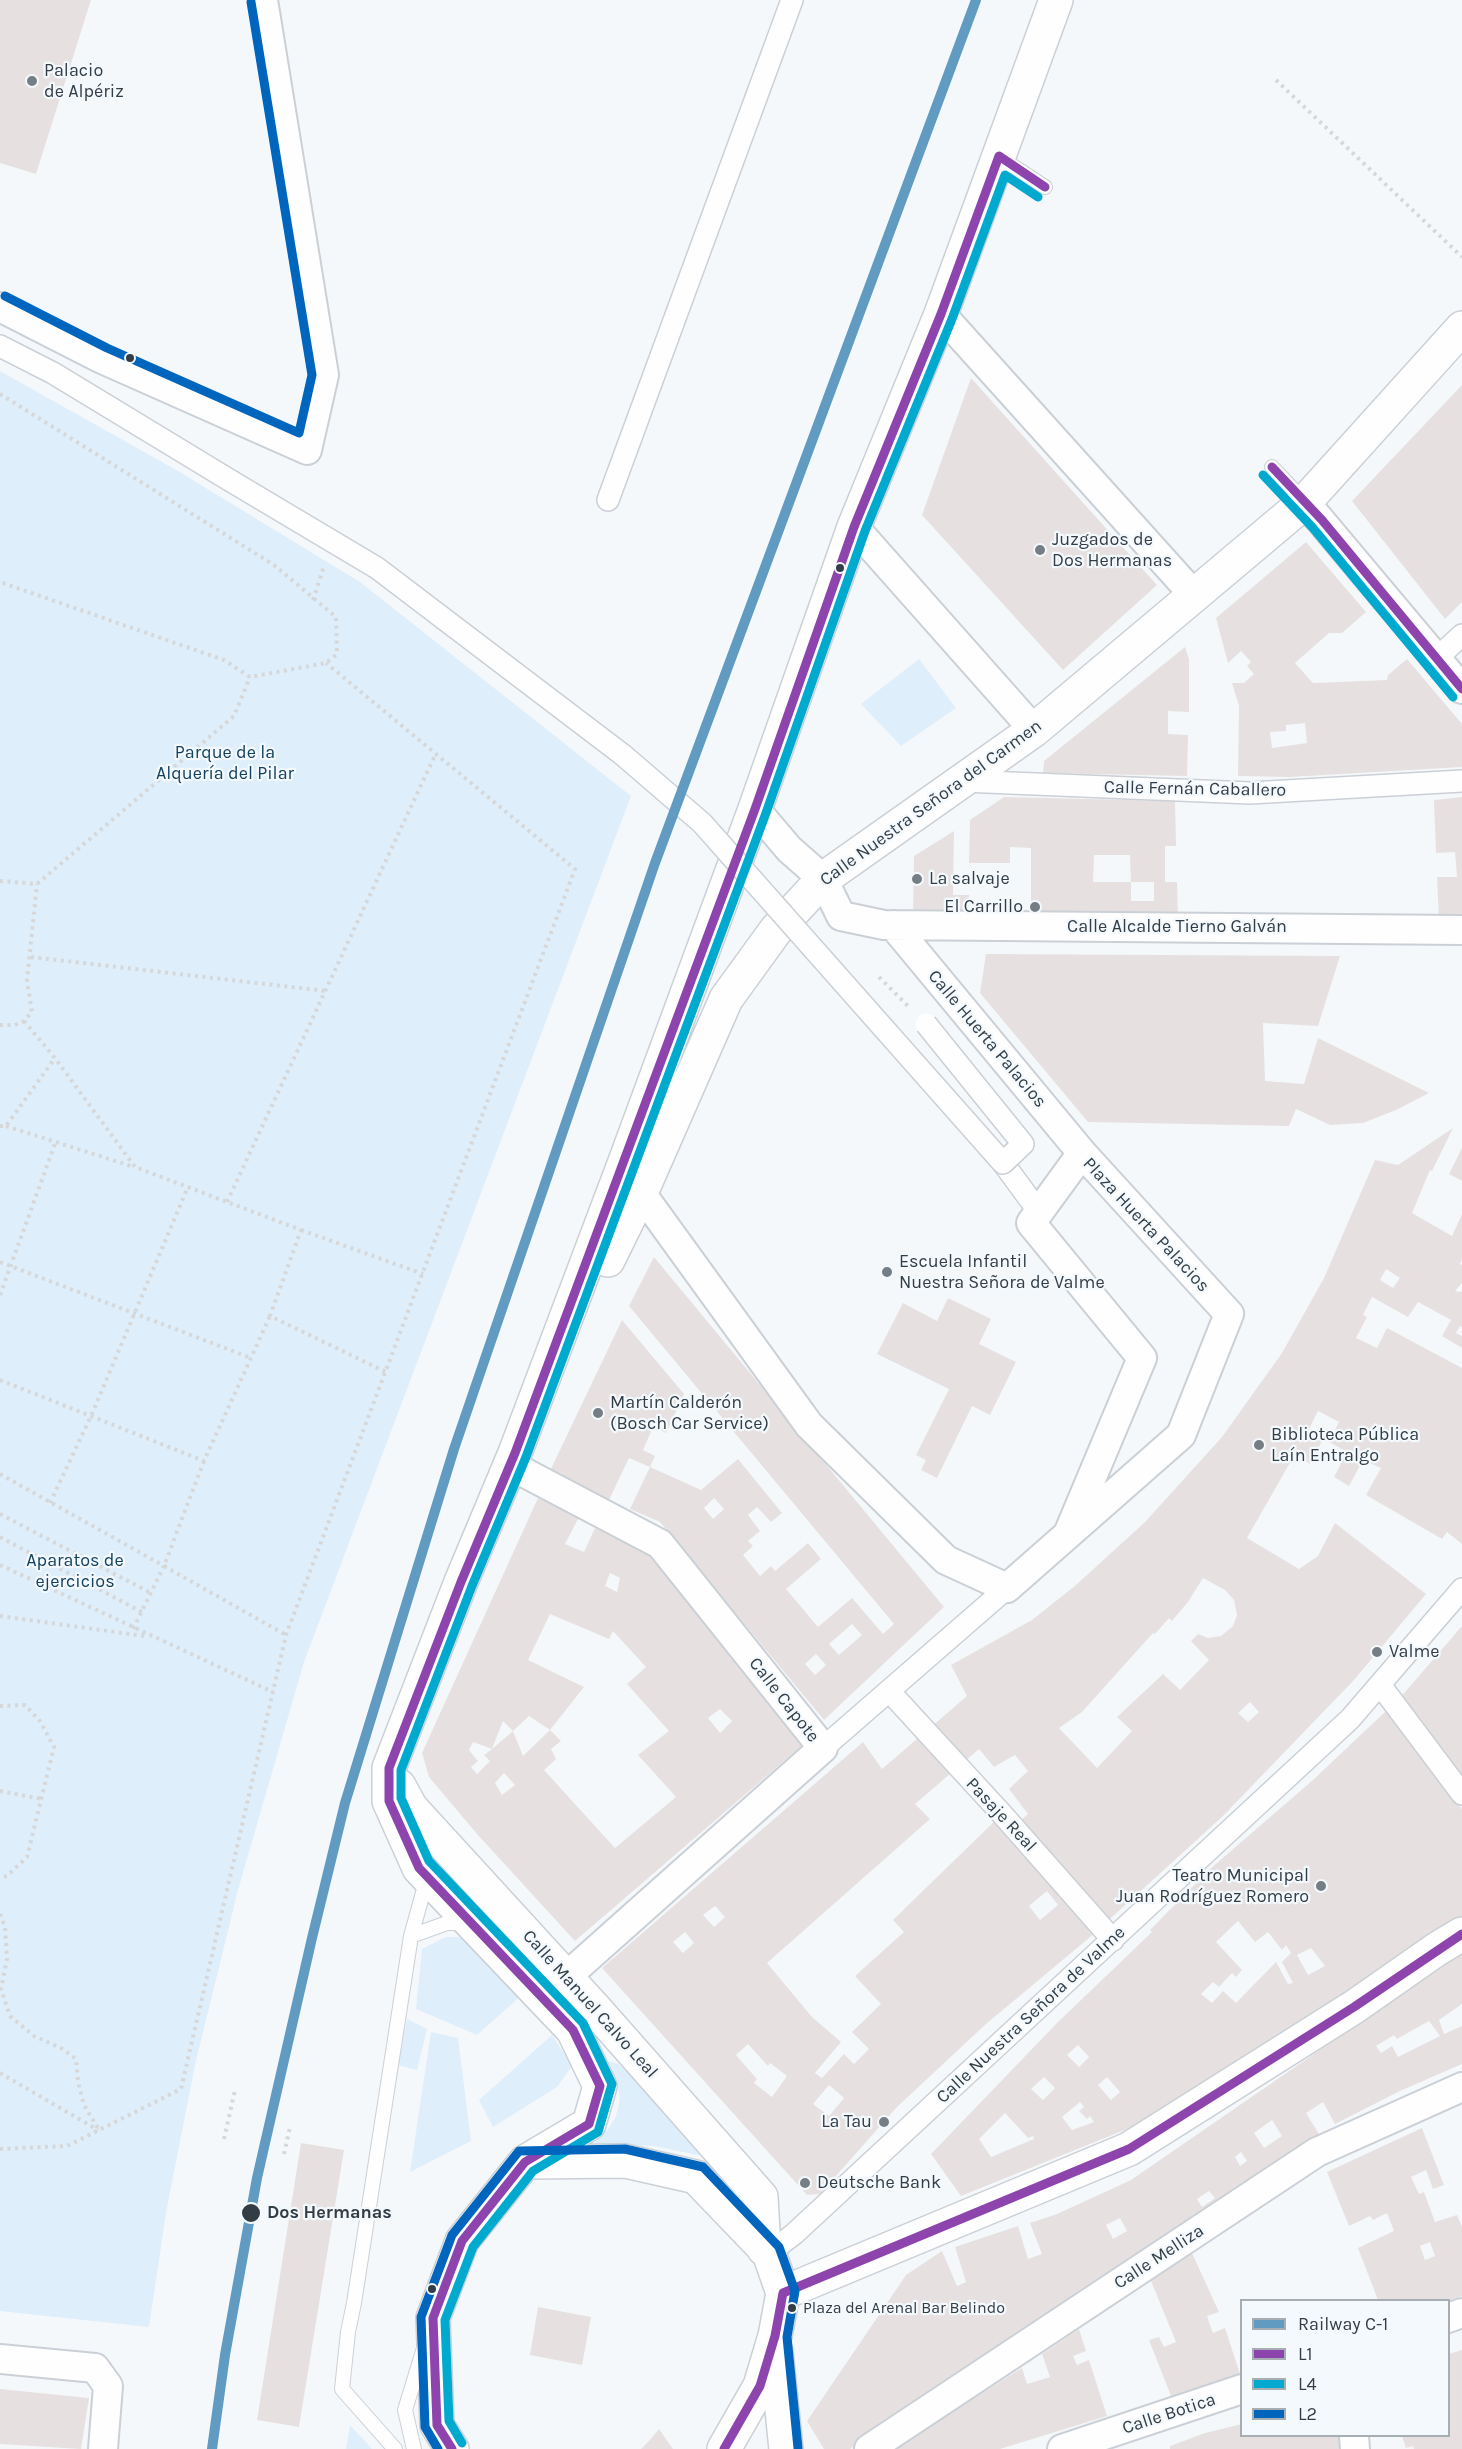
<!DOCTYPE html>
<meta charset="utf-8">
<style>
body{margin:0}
#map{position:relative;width:1462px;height:2449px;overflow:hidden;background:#f5f8fb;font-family:Karla,sans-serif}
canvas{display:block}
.legend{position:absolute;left:1240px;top:2299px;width:210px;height:138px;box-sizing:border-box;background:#f3f9fd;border:2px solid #a6aeb3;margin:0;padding:8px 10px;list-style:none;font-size:18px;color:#323d45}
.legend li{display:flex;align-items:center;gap:12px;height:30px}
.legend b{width:30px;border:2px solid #a6aeb3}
</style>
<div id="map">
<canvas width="1462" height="2449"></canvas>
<ul class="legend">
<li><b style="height:8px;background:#619bc1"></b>Railway C-1</li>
<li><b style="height:8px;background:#8e44ad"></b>L1</li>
<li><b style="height:8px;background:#00a9ce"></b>L4</li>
<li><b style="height:8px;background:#0065bd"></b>L2</li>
</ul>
</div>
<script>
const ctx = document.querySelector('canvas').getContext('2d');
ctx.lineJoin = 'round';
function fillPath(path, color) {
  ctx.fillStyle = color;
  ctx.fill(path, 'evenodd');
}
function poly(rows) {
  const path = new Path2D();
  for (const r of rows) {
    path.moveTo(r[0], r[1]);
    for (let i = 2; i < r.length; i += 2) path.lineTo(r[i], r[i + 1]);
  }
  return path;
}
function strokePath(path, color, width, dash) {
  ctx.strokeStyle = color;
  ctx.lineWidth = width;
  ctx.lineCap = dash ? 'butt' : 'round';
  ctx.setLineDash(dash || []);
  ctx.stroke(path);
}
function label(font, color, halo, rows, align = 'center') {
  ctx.font = font + ' Karla,sans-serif';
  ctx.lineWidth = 4.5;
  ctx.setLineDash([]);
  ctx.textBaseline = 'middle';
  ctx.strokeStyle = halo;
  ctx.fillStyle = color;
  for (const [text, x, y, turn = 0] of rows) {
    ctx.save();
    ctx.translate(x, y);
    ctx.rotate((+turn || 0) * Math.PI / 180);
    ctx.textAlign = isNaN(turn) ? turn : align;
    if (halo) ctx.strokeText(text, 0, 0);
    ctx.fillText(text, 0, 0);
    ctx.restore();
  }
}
fillPath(poly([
 [0,371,178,471,360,582,631,796,304,1662,238,1890,195,2065,166,2213,149,2327,0,2311],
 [919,659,956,708,901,746,861,704],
 [446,1937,470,1937,522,1995,477,2035,416,2009,422,1949],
 [407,2019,427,2029,417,2070,398,2065],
 [431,2032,458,2038,471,2141,410,2172],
 [552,2035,572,2066,557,2087,493,2127,479,2100],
 [608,2061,618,2064,662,2102,712,2158,654,2146,594,2144,609,2128,616,2116,620,2099,617,2079],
 [350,2425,372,2449,346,2449]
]), '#deeefb');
fillPath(poly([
 [0,0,91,0,36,174,0,163],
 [971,378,1157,585,1063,670,922,515],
 [1462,385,1462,602,1445,619,1352,501],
 [1306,542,1366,612,1342,633,1329,633,1295,663,1313,683,1387,680,1388,675,1407,659,1462,724,1462,767,1290,777,1238,776,1239,706,1232,683,1244,683,1254,674,1247,666,1251,662,1241,651,1228,663,1216,618],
 [1305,723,1307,743,1272,748,1270,732,1286,731,1286,725],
 [1185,647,1189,659,1189,712,1168,711,1168,734,1188,735,1187,776,1043,773,1044,761],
 [1004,797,1175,801,1176,846,1165,846,1165,882,1177,882,1178,916,1031,915,1031,848,1010,847,1010,863,969,863,970,820],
 [1094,855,1130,855,1131,882,1154,882,1154,901,1131,901,1131,882,1093,882],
 [1462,797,1462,919,1439,919,1437,877,1457,877,1455,852,1436,853,1434,800],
 [954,831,953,895,969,895,969,914,913,914,914,856],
 [986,954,1340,956,1318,1026,1263,1023,1265,1081,1304,1084,1318,1038,1429,1093,1396,1110,1363,1123,1330,1125,1296,1109,1289,1126,1088,1122,980,993],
 [1453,1128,1432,1171,1430,1170,1412,1213,1452,1236,1462,1214,1462,1259,1460,1264,1462,1265,1462,1283,1455,1291,1462,1292,1462,1327,1460,1326,1456,1333,1462,1336,1462,1348,1442,1336,1451,1320,1418,1302,1408,1317,1372,1297,1363,1315,1367,1317,1356,1338,1377,1348,1387,1328,1462,1368,1462,1544,1447,1532,1442,1539,1366,1495,1381,1468,1363,1460,1349,1486,1334,1477,1347,1452,1329,1442,1339,1422,1318,1411,1308,1431,1323,1439,1310,1464,1295,1454,1247,1538,1299,1569,1318,1556,1335,1523,1426,1594,1354,1680,1222,1817,1089,1938,986,2024,897,2107,820,2194,807,2195,602,1968,863,1742,882,1769,967,1696,951,1665,1032,1620,1076,1585,1145,1522,1222,1437,1282,1353,1324,1278,1375,1160,1398,1165],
 [1386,1269,1400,1278,1393,1288,1380,1280],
 [1203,1578,1225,1590,1234,1600,1237,1615,1233,1626,1221,1636,1208,1638,1198,1634,1191,1641,1209,1660,1180,1690,1163,1674,1117,1717,1132,1731,1097,1768,1059,1728,1082,1712,1153,1633,1155,1634,1169,1618,1172,1621,1188,1602],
 [1250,1702,1259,1712,1248,1722,1238,1713],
 [979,1749,994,1767,1015,1755,1028,1771,1009,1789,1028,1814,1005,1834,1002,1830,1002,1814,893,1920,904,1932,855,1976,881,2004,852,2032,869,2049,854,2064,844,2054,822,2078,815,2073,841,2042,812,2017,767,1963,930,1819,915,1804],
 [1047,1891,1058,1905,1040,1920,1029,1906],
 [715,1906,725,1917,714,1927,703,1915],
 [685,1932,694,1943,683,1953,673,1942],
 [748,2044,768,2066,770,2063,787,2076,772,2097,754,2083,757,2079,736,2055],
 [829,2085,844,2098,829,2116,813,2104],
 [1462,1148,1462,1181,1449,1174],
 [654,1257,944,1607,824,1720,660,1522,630,1509,650,1467,701,1490,738,1459,782,1513,771,1522,757,1507,748,1515,760,1531,748,1541,753,1546,743,1555,760,1576,771,1566,775,1571,808,1543,821,1559,786,1589,818,1627,852,1598,883,1634,894,1624,629,1306],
 [714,1498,724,1509,713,1519,704,1508],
 [852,1624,862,1635,839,1655,829,1644],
 [816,1654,826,1665,815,1675,805,1664],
 [948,1298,991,1319,979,1344,1016,1362,990,1415,972,1406,937,1478,921,1470,926,1460,916,1455,949,1389,877,1354,903,1303,937,1321],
 [622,1320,684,1394,666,1433,653,1427,643,1450,655,1456,650,1467,629,1458,609,1500,549,1473],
 [538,1498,579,1517,565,1544,584,1552,595,1528,648,1554,805,1743,575,1941,477,1834,429,1777,422,1753],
 [610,1573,620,1578,617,1592,605,1586],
 [550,1614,609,1639,613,1631,646,1667,627,1684,669,1731,638,1755,676,1797,615,1848,544,1770,556,1759,551,1749,561,1741,550,1730,523,1756,513,1731,529,1716,550,1730,584,1687,528,1660],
 [720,1709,732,1721,720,1733,708,1718],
 [503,1721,513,1731,492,1749],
 [473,1742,492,1749,484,1755,490,1761,477,1774,471,1767,478,1761,469,1750],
 [504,1773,515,1785,502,1795,495,1783],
 [1462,1626,1462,1779,1400,1698],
 [1387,1710,1462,1809,1462,1916,1347,1997,1273,2038,1240,2062,1147,2121,961,2196,931,2154,1057,2023,1152,1932,1150,1930,1210,1869,1313,1780],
 [1238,1921,1255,1942,1268,1932,1282,1950,1286,1945,1291,1953,1282,1962,1293,1983,1288,1984,1276,1962,1236,2003,1223,1991,1212,2003,1201,1994,1213,1982,1219,1987,1232,1973,1236,1977,1242,1970,1216,1942],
 [1311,1948,1325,1966,1308,1975,1297,1955],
 [1078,2045,1089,2057,1079,2067,1067,2055],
 [1044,2077,1055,2088,1043,2100,1031,2089],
 [1107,2077,1120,2092,1111,2100,1098,2085],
 [1080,2102,1084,2107,1079,2111,1087,2119,1090,2116,1094,2122,1072,2130,1062,2117],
 [1005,2113,1028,2138,1033,2136,1034,2139,991,2157,979,2139],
 [1462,1952,1462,2004,1439,2020,1444,2034,1462,2026,1462,2064,1400,2091,1335,2124,1323,2102,1306,2113,1319,2134,1256,2174,1140,2254,951,2378,850,2449,824,2449,807,2421,906,2275,942,2251,957,2286,966,2282,955,2247,1018,2226,1028,2259,1042,2254,1030,2223,1057,2214,1131,2180],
 [1429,2021,1440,2036,1398,2057,1392,2046,1381,2053,1376,2046,1394,2035,1397,2039],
 [1272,2120,1282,2136,1264,2148,1254,2133],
 [1241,2152,1247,2161,1240,2166,1235,2157],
 [1209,2191,1215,2198,1202,2207,1197,2199],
 [1120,2218,1127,2231,1113,2239,1106,2225],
 [1422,2128,1444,2185,1433,2189,1426,2170,1411,2177,1419,2194,1424,2192,1435,2222,1457,2215,1462,2227,1462,2296,1449,2301,1378,2300,1358,2248,1394,2231,1387,2213,1373,2220,1370,2216,1349,2226,1327,2172],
 [1430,2242,1435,2256,1425,2260,1420,2246],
 [301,2143,344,2150,299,2427,257,2420],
 [1192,2253,1219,2312,1207,2316,1213,2333,1225,2328,1240,2374,1171,2396,1149,2340,1159,2337,1164,2347,1176,2342,1151,2281],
 [538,2307,591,2317,582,2365,530,2355],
 [1079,2329,1086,2351,1073,2356,1077,2365,1089,2360,1107,2416,1000,2449,893,2449,1022,2368,1027,2384,1050,2377,1042,2354],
 [1462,2350,1462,2449,1414,2449,1413,2446,1406,2448,1402,2436,1449,2436,1449,2354],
 [0,2389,89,2398,81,2449,0,2444],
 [1242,2424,1242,2436,1339,2436,1340,2449,1170,2449,1170,2446,1205,2433],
 [659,2429,673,2449,641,2449,649,2441]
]), '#e6e1e0');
const service = poly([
 [999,157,1045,187],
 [1272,467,1305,502],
 [411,1936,447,1923,465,1923],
 [395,2449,342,2389,348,2332,354,2303,411,1936,424,1889,422,1879],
 [414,2449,405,2410,424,2348]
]);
const pedestrian = poly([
 [0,346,53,373,231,481],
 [608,500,792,0],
 [1436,659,1462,635],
 [963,781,1250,793,1462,781],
 [1003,1163,1039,1212],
 [1381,1686,1462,1794],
 [889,1691,1002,1814,1113,1940],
 [823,1748,1007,1588],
 [769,2253,794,2234,1350,1719,1462,1589]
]);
const minor = poly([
 [0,307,102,359,307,450,324,375,263,0],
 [941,314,1194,595],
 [1305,502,1462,689],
 [854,527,1034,730],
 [755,809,789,849,823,879,841,916,884,925,1462,930],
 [893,925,1082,1153],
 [641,1193,809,1425,946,1560,1007,1588,1181,1435,1229,1314,1082,1153,1031,1223,1142,1358,1068,1534],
 [510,1465,660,1544,823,1748,566,1977],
 [1448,2318,1462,2313],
 [0,2359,95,2368,108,2386,103,2449],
 [1354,2436,1355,2449],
 [869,2449,1317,2152,1462,2087],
 [1062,2449,1242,2389]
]);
const tertiary = poly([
 [608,1260,641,1193,726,999,776,930,823,879,1034,730,1305,502,1462,328],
 [399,1786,411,1808,596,2010,761,2197,764,2249],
 [527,2162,625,2161,696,2177,769,2253,783,2293,775,2336,760,2386,724,2449],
 [783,2293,1129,2149,1354,2007,1437,1949,1462,1934],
 [776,2352,786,2449],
 [452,2449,437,2425,433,2318,462,2241,525,2162,589,2124,600,2086,573,2030,419,1868,389,1801,389,1768,461,1582,515,1453,626,1159,755,809,854,527,941,314,1056,0]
]);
strokePath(service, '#cad0d6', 16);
strokePath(pedestrian, '#cad0d6', 24);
strokePath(minor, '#cad0d6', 32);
strokePath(tertiary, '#cad0d6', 36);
strokePath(poly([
 [1276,80,1462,257],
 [0,394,274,565,336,617,337,654,326,663,250,677,224,660,0,582],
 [313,600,324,566],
 [0,881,37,884,234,716,250,677],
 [31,957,326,991],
 [879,977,908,1006],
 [24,1021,55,1058,135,1167,301,1230,270,1316,386,1372],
 [0,1025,15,1025,24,1021,32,1012,27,980,37,884],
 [0,1126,6,1126,55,1058],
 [6,1126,134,1167],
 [227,1202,436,753],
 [301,1230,423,1274],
 [0,1262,251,1358],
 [0,1295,56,1141],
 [0,1380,204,1461,270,1316],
 [204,1461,164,1566,286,1635],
 [0,1474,164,1566,133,1629],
 [50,1503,91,1416,188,1187],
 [0,1514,151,1593],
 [0,1537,142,1612],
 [0,1565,273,1692],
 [0,1616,144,1636],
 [0,1706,25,1705,40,1721,54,1747,27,1857,7,1876,0,1878],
 [0,1791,42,1799],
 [0,1914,5,1927,7,1959,1,1989,10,2016,34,2036,61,2048,76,2059,78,2082,84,2105,99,2130],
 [0,2073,98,2130],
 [224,2139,235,2090],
 [0,2149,67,2146,181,2089,286,1635,575,869,326,663],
 [284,2154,290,2127]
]), '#d6d7d8', 4, [3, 4.5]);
strokePath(service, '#fefefe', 14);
strokePath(pedestrian, '#fefefe', 21);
strokePath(minor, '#fefefe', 28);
strokePath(tertiary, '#fefefe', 33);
const pedestrianBridge = poly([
 [231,481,377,568,623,755,702,823,1003,1163,1023,1144,926,1024]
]);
strokePath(pedestrianBridge, '#cad0d6', 24, []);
strokePath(pedestrianBridge, '#fefefe', 21);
strokePath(poly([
 [1272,467,1322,520,1462,689],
 [452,2449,437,2425,433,2318,462,2241,525,2162,589,2124,600,2086,573,2030,419,1868,389,1801,389,1768,461,1582,515,1453,755,809,854,527,941,314,999,156,1045,187],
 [724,2449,760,2386,775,2336,783,2293,1129,2149,1354,2007,1462,1934]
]), '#8e44ad', 9);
strokePath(poly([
 [1263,475,1313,528,1453,697],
 [462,2443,449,2421,445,2320,473,2247,533,2171,598,2132,612,2084,583,2023,429,1861,401,1798,401,1770,472,1586,526,1457,766,813,865,531,952,319,1005,175,1038,197]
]), '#00a9ce', 9);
strokePath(poly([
 [5,296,107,348,299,433,312,375,251,2],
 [438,2449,425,2427,421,2317,452,2235,519,2151,625,2149,703,2167,779,2247,795,2291,787,2337,798,2448]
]), '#0065bd', 9);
strokePath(poly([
 [212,2449,225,2355,257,2178,312,1938,345,1803,454,1449,655,863,976,0]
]), '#619bc1', 10);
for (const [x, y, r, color] of [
 [32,81,6,"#767e85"],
 [130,358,5,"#323d45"],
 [1040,550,6,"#767e85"],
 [840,568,5,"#323d45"],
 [917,879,6,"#767e85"],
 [1035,907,6,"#767e85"],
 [887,1272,6,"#767e85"],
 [598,1413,6,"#767e85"],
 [1259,1445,6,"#767e85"],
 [1377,1652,6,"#767e85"],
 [1321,1886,6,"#767e85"],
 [884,2122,6,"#767e85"],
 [805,2183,6,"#767e85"],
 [251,2213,10,"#323d45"],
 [432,2289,5,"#323d45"],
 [792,2308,5,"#323d45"]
]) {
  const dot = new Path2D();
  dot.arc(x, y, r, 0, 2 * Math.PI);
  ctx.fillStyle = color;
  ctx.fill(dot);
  strokePath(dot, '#f3f9fd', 2);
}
label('16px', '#323d45', '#f3f9fd', [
 ["Plaza del Arenal Bar Belindo",803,2308]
], 'left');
label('18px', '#323d45', '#f3f9fd', [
 ["Palacio",44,71],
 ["de Alpériz",44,92],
 ["Juzgados de",1052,540],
 ["Dos Hermanas",1052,561],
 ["La salvaje",929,879],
 ["El Carrillo",1023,907,"right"],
 ["Escuela Infantil",899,1262],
 ["Nuestra Señora de Valme",899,1283],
 ["Martín Calderón",610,1403],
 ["(Bosch Car Service)",610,1424],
 ["Biblioteca Pública",1271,1435],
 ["Laín Entralgo",1271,1456],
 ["Valme",1389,1652],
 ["Teatro Municipal",1309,1876,"right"],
 ["Juan Rodríguez Romero",1309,1897,"right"],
 ["La Tau",872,2122,"right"],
 ["Deutsche Bank",817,2183]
], 'left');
label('18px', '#124262', '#f3f9fd', [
 ["Parque de la",225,753],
 ["Alquería del Pilar",225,774],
 ["Aparatos de",75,1561],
 ["ejercicios",75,1582]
]);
label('18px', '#323d45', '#f3f9fd', [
 ["Calle Fernán Caballero",1195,789,1],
 ["Calle Nuestra Señora del Carmen",931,803,-36],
 ["Calle Alcalde Tierno Galván",1177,927],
 ["Calle Huerta Palacios",987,1039,50],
 ["Plaza Huerta Palacios",1146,1225,47],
 ["Calle Capote",784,1700,52],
 ["Pasaje Real",1001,1815,47],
 ["Calle Manuel Calvo Leal",590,2004,48],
 ["Calle Nuestra Señora de Valme",1031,2015,-43],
 ["Calle Melliza",1159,2257,-33],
 ["Calle Botica",1169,2414,-18]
]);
label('bold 18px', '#323d45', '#f3f9fd', [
 ["Dos Hermanas",267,2213]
], 'left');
</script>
